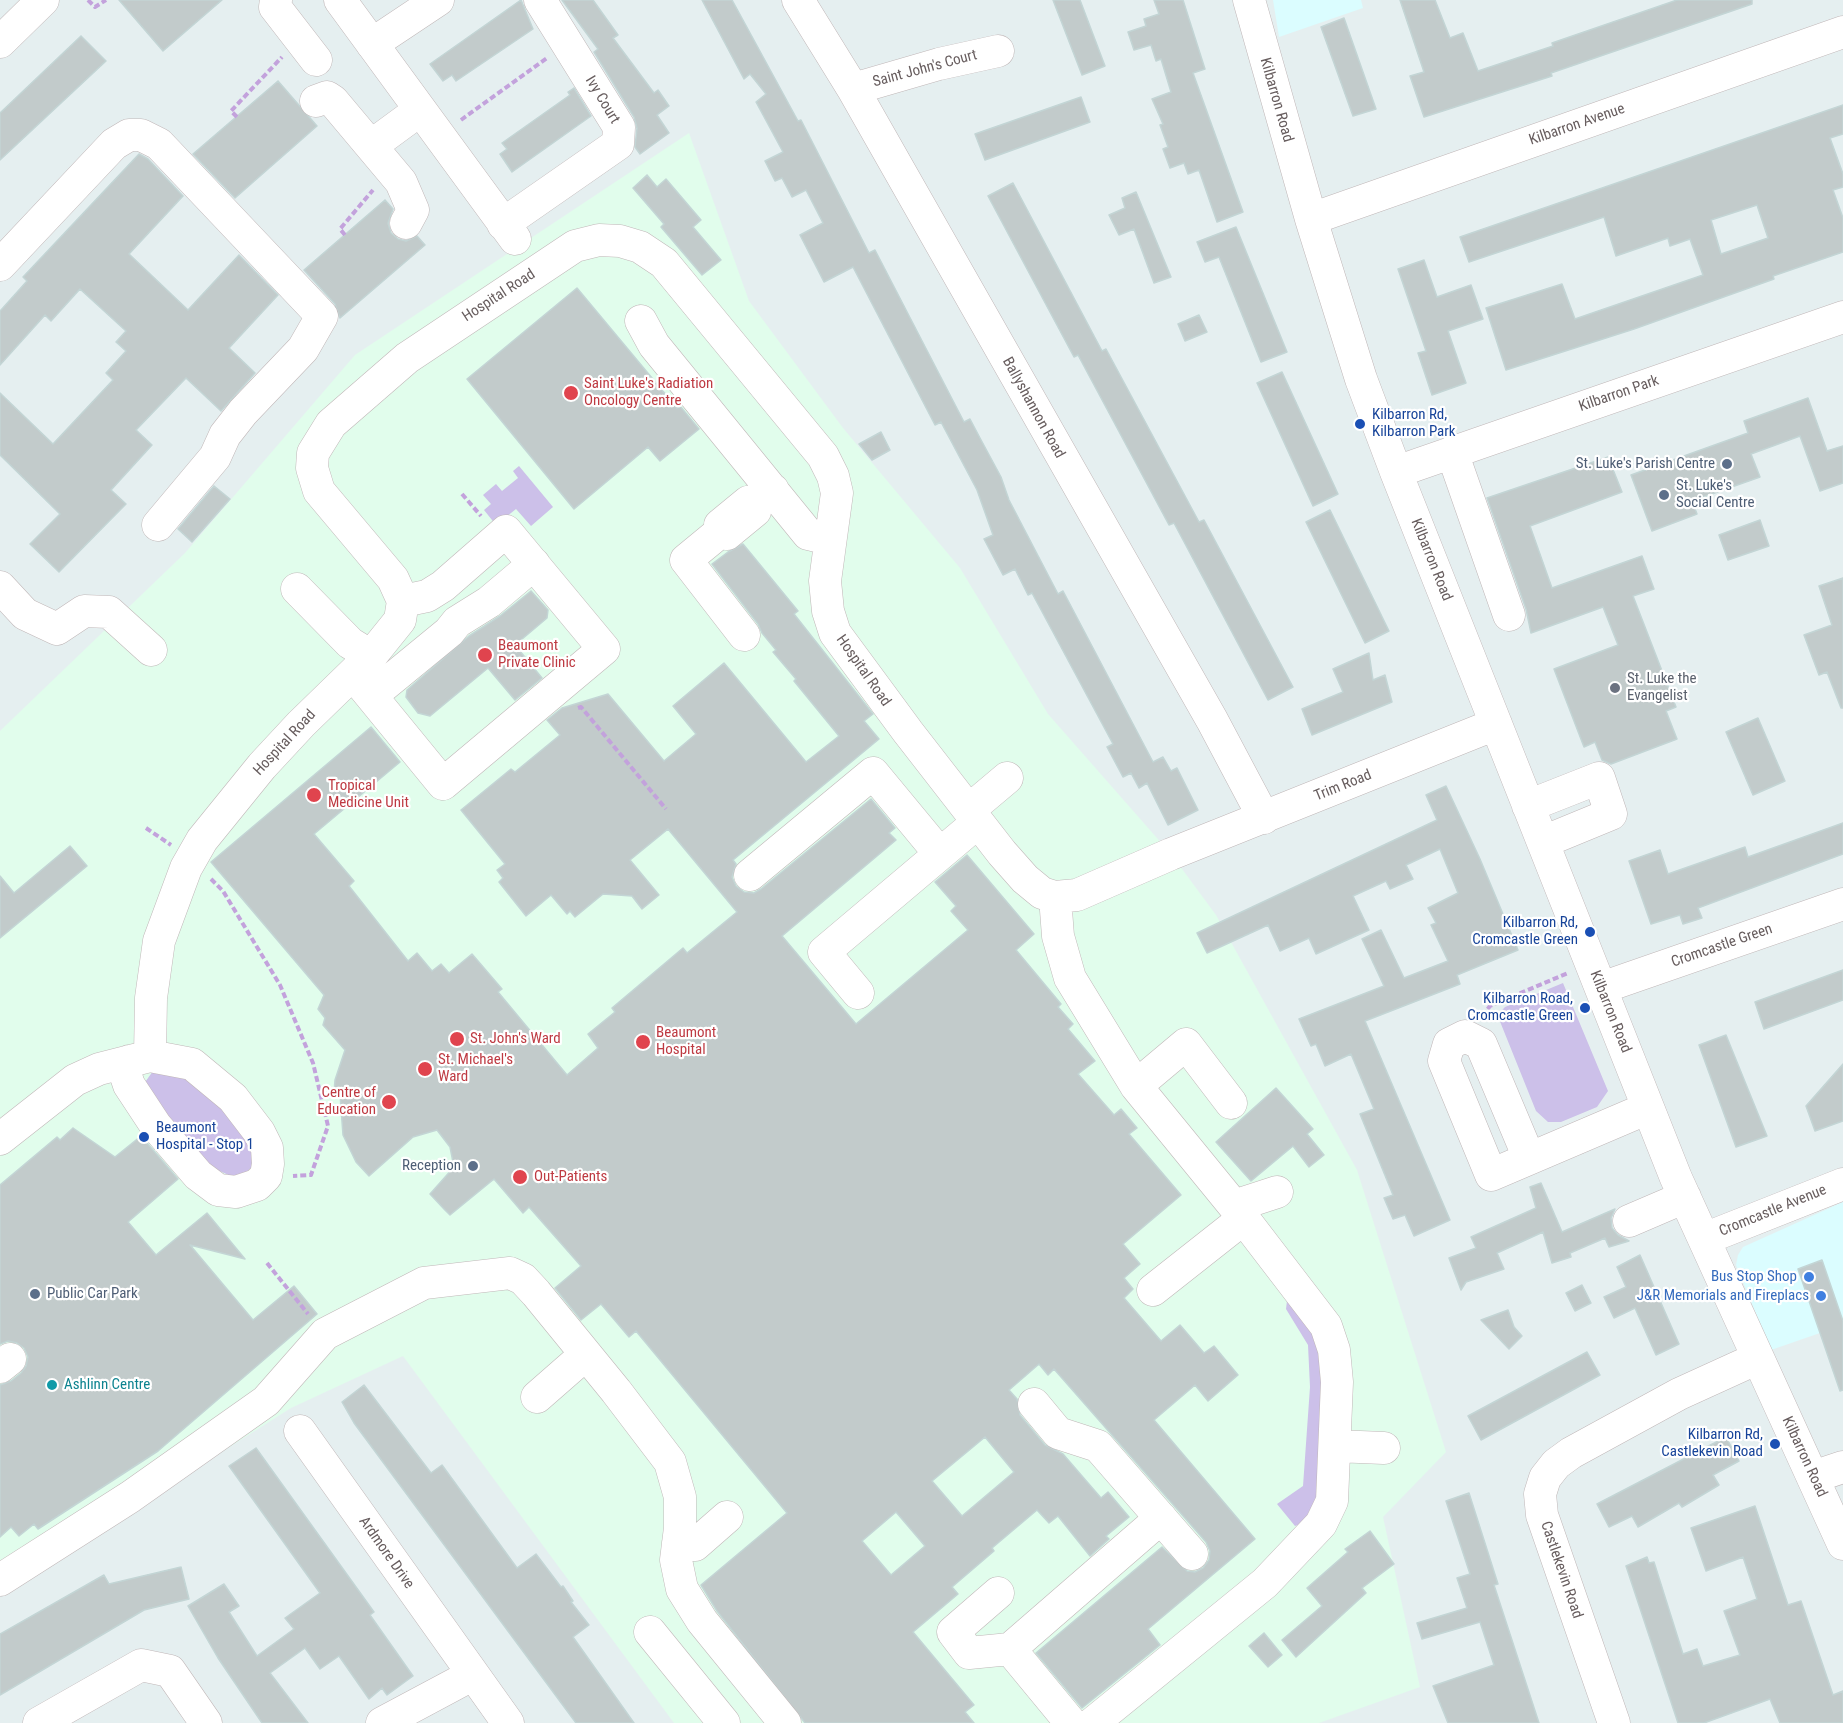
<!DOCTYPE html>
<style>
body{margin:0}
canvas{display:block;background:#e5eff0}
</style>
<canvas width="1843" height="1723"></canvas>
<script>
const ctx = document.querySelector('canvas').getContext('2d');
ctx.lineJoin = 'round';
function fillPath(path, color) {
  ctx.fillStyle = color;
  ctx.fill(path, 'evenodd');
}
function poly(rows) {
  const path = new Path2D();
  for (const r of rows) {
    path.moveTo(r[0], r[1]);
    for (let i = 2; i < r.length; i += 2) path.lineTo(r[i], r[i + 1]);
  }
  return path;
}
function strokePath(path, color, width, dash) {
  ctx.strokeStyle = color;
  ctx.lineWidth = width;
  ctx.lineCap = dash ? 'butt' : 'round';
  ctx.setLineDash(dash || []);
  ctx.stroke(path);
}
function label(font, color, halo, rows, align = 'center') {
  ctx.font = font + ' "Roboto Condensed",sans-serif';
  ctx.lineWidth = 4.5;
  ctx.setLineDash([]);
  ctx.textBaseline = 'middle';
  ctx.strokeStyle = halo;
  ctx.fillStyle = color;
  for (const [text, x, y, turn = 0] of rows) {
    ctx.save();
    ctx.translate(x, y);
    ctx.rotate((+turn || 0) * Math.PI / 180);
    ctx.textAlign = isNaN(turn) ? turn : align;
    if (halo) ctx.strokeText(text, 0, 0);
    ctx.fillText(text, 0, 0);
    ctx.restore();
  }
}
fillPath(poly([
 [1273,0,1361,0,1363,8,1279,37],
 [1843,1202,1843,1325,1771,1350,1736,1265,1738,1255,1743,1247]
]), '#dbfdff');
fillPath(poly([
 [689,133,749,301,843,428,960,568,1048,714,1171,854,1216,915,1357,1170,1446,1452,1383,1517,1420,1687,1319,1723,674,1723,403,1356,291,1408,0,1593,0,731,185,553,355,355]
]), '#e1fdec');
fillPath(poly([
 [519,466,553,507,531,526,516,509,496,525,484,510,491,504,483,495,496,484,502,491,518,478,513,471],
 [1563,983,1608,1091,1597,1107,1561,1122,1548,1122,1536,1111,1499,1019,1499,1013,1505,1007],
 [153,1071,186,1077,206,1089,254,1146,252,1167,243,1175,233,1177,204,1164,143,1085],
 [1294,1297,1326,1349,1327,1435,1315,1519,1295,1526,1277,1504,1303,1486,1310,1387,1308,1345,1286,1309,1287,1301]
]), '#ccc0e9');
const building = poly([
 [119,0,222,0,163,51,119,0],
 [521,0,533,29,456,81,452,75,443,81,430,64,521,0],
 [562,0,593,0,618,35,613,38,654,93,658,90,669,106,657,115,669,133,640,154,635,147,637,128,634,117,594,52,598,49,562,0],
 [702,0,732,0,798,121,801,120,869,253,875,250,964,422,970,419,980,438,1001,477,1009,500,1058,594,1063,591,1153,762,1163,757,1171,771,1177,768,1198,810,1168,825,1147,783,1139,788,1131,773,1123,777,1107,747,1113,744,1032,593,1028,595,1015,569,1003,575,984,539,993,535,977,490,941,422,935,425,853,267,824,282,800,235,823,223,806,190,792,197,782,178,775,181,765,161,783,152,756,102,766,94,750,74,744,79,702,0],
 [1053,0,1080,0,1105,66,1082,75,1053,0],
 [1154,0,1183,0,1205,69,1193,73,1243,212,1217,222,1199,170,1188,174,1184,163,1170,168,1163,149,1168,147,1160,125,1163,124,1152,99,1171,92,1161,59,1156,61,1151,45,1134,50,1128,32,1146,26,1144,19,1159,14,1154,0],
 [1400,0,1435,0,1450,38,1463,33,1478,71,1553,46,1552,43,1677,0,1752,0,1752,4,1551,73,1552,76,1424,117,1410,76,1424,72,1400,0],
 [1344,18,1376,109,1353,116,1321,27,1344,18],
 [81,36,106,61,0,160,0,113,81,36],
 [278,81,317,126,235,198,193,154,278,81],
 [574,88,591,116,512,172,500,154,507,149,502,143,570,95,568,92,574,88],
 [1081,97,1090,122,985,160,975,134,1081,97],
 [1843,105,1843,134,1830,138,1843,174,1843,187,1833,190,1843,218,1843,252,1773,276,1774,279,1634,329,1506,370,1486,308,1562,284,1575,319,1703,275,1690,239,1670,246,1668,238,1616,256,1604,217,1469,262,1460,237,1843,105],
 [1757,205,1768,238,1721,254,1711,220,1757,205],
 [139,154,148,159,183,196,129,254,188,310,239,255,278,295,229,348,255,373,221,411,186,378,136,430,152,445,111,490,126,504,59,572,30,544,60,514,0,455,0,393,53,444,113,380,106,373,126,351,116,342,126,331,80,289,51,321,45,315,0,365,0,311,27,281,23,277,139,154],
 [647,175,657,187,666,179,701,220,693,227,721,260,702,275,661,227,664,224,633,188,647,175],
 [1013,183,1102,351,1106,349,1199,522,1204,520,1293,687,1268,700,1174,523,1169,525,1078,355,1074,357,988,196,1013,183],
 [1136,192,1171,277,1154,283,1134,229,1119,235,1109,215,1125,208,1122,198,1136,192],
 [385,200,393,209,388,223,391,233,398,239,406,241,417,236,425,245,340,318,335,304,304,270,385,200],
 [1236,227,1287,352,1261,362,1219,257,1205,262,1197,242,1236,227],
 [1424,260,1437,297,1471,285,1483,319,1448,331,1466,383,1432,395,1418,353,1426,351,1398,269,1424,260],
 [577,288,677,408,680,406,699,429,660,461,648,447,574,509,467,379,577,288],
 [1199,315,1207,332,1185,341,1178,324,1199,315],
 [1282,372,1338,494,1313,506,1257,383,1282,372],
 [1808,398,1827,451,1843,446,1843,483,1820,491,1800,436,1751,454,1760,477,1692,501,1697,514,1652,531,1631,475,1748,433,1744,421,1808,398],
 [881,432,890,450,872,460,859,444,881,432],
 [1608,457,1622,492,1530,526,1552,588,1642,556,1654,589,1633,596,1676,707,1666,711,1677,739,1611,764,1602,760,1595,742,1584,747,1554,669,1618,645,1603,607,1531,633,1526,609,1487,498,1608,457],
 [214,486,230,499,192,542,178,529,214,486],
 [1330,510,1389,631,1365,643,1306,522,1330,510],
 [1760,520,1769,546,1728,560,1719,535,1760,520],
 [743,544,798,611,794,614,873,714,864,721,879,739,733,860,736,864,732,877,736,886,744,892,754,893,761,889,871,799,895,828,889,833,896,840,782,936,856,1024,968,930,951,911,956,906,935,882,967,855,1034,934,1016,950,1061,1004,1058,1007,1073,1024,1068,1029,1095,1061,1078,1074,1114,1115,1121,1109,1137,1128,1129,1134,1181,1195,1123,1244,1140,1264,1124,1278,1133,1289,1124,1298,1161,1341,1180,1325,1204,1353,1214,1346,1238,1375,1208,1401,1195,1385,1154,1420,1255,1539,1148,1629,1160,1645,1082,1708,1036,1653,1162,1547,1187,1571,1195,1572,1203,1568,1209,1560,1210,1551,1206,1542,1054,1369,1048,1375,1039,1364,1009,1390,1017,1399,1020,1415,1045,1445,1063,1454,1101,1498,1108,1492,1129,1517,1106,1536,1109,1539,1090,1556,1058,1516,1049,1523,1037,1510,992,1548,994,1551,952,1587,958,1594,913,1632,974,1705,965,1712,974,1723,805,1723,717,1611,701,1585,787,1513,636,1331,629,1337,601,1304,581,1320,555,1288,581,1266,529,1207,523,1213,494,1179,450,1215,444,1209,430,1194,454,1167,450,1147,437,1130,413,1137,369,1176,356,1162,343,1135,340,1094,334,1093,335,1080,345,1050,323,1025,325,1018,318,1009,324,995,211,862,371,727,400,762,314,834,354,881,349,886,408,961,417,953,432,971,441,964,449,973,472,954,502,989,498,992,567,1075,598,1048,588,1034,615,1012,612,1008,683,948,687,953,737,912,668,829,630,860,659,895,642,909,632,896,603,894,575,917,570,911,567,914,551,895,526,916,499,882,503,878,497,870,505,864,461,810,511,769,515,772,560,735,547,720,562,708,608,694,664,761,696,734,673,706,724,663,806,762,839,736,794,681,796,679,773,652,776,650,762,633,758,624,712,564,728,552,743,544],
 [985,1437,1014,1472,962,1516,932,1481,985,1437],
 [896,1512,925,1546,891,1575,862,1541,896,1512],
 [1843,578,1843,708,1841,708,1827,672,1819,675,1804,635,1832,625,1819,586,1843,578],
 [531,591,548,610,547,618,515,645,542,678,515,700,488,668,430,716,418,713,406,697,407,690,469,636,500,616,531,591],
 [1369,653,1373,680,1385,675,1392,702,1312,735,1302,709,1343,692,1333,669,1369,653],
 [1758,718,1785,781,1753,795,1726,732,1758,718],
 [1446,786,1480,859,1518,950,1457,975,1460,984,1365,1021,1450,1220,1414,1236,1405,1215,1393,1219,1384,1198,1393,1195,1360,1114,1374,1109,1351,1054,1325,1066,1316,1044,1311,1046,1299,1019,1384,986,1362,939,1381,930,1404,978,1448,961,1431,925,1436,923,1428,908,1458,893,1440,849,1406,865,1413,879,1390,889,1386,881,1353,896,1369,930,1316,954,1309,938,1280,951,1268,925,1207,953,1197,933,1437,820,1426,795,1446,786],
 [1843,823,1843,854,1698,908,1702,918,1683,924,1680,915,1651,924,1629,861,1660,850,1668,874,1745,847,1748,857,1843,823],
 [70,846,87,866,0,938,0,876,14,893,70,846],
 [1843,970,1843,1000,1764,1029,1755,1002,1843,970],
 [1726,1035,1767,1136,1736,1147,1699,1045,1726,1035],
 [1843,1064,1843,1121,1815,1131,1806,1106,1843,1064],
 [1276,1088,1313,1129,1307,1134,1324,1155,1309,1167,1293,1146,1251,1181,1216,1142,1276,1088],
 [73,1128,115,1157,141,1136,178,1179,128,1222,156,1255,207,1213,245,1259,190,1245,253,1320,294,1286,317,1314,158,1451,38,1529,34,1524,19,1536,11,1527,0,1537,0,1385,11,1381,21,1373,26,1366,28,1357,24,1348,17,1343,8,1341,0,1344,0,1185,57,1137,60,1140,73,1128],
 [1541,1183,1562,1232,1615,1209,1611,1218,1612,1228,1618,1235,1629,1241,1609,1247,1605,1238,1570,1253,1571,1257,1552,1263,1543,1232,1497,1253,1504,1269,1466,1282,1461,1290,1449,1258,1476,1248,1471,1237,1536,1208,1530,1187,1541,1183],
 [1640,1255,1679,1344,1656,1355,1635,1308,1614,1318,1604,1297,1626,1287,1617,1267,1640,1255],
 [1822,1260,1843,1321,1843,1390,1840,1391,1798,1269,1822,1260],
 [1582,1285,1591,1303,1575,1311,1566,1293,1582,1285],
 [1508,1310,1514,1327,1522,1336,1509,1349,1481,1320,1508,1310],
 [1587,1352,1600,1375,1481,1440,1468,1416,1587,1352],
 [364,1385,431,1473,442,1465,517,1568,536,1554,561,1587,563,1586,573,1601,571,1602,589,1625,573,1637,634,1723,576,1723,354,1423,342,1402,364,1385],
 [1726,1437,1739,1461,1713,1475,1719,1485,1682,1507,1679,1503,1638,1527,1632,1516,1609,1527,1597,1504,1726,1437],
 [256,1448,374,1612,370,1615,413,1676,387,1695,382,1688,369,1699,339,1656,320,1669,305,1648,270,1673,308,1723,262,1723,218,1658,188,1606,224,1584,239,1606,229,1612,257,1656,294,1629,285,1618,320,1593,229,1466,256,1448],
 [1469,1493,1498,1584,1494,1585,1539,1723,1448,1723,1433,1686,1494,1665,1480,1622,1422,1639,1417,1623,1467,1608,1457,1578,1470,1574,1446,1501,1469,1493],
 [1755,1506,1788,1605,1801,1601,1833,1695,1843,1691,1843,1723,1780,1723,1770,1699,1704,1723,1678,1723,1626,1566,1647,1557,1649,1563,1654,1562,1683,1654,1697,1649,1703,1666,1740,1655,1724,1611,1757,1599,1743,1557,1706,1571,1691,1528,1755,1506],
 [1370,1531,1394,1564,1362,1588,1366,1593,1296,1657,1282,1640,1322,1606,1307,1588,1348,1552,1345,1549,1370,1531],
 [181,1567,189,1599,144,1610,0,1695,0,1634,104,1575,109,1584,181,1567],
 [1264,1633,1282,1655,1268,1667,1249,1646,1264,1633]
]);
fillPath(building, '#c2cbcb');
strokePath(building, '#c3d5d5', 1.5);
const minor = poly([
 [276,0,275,7,316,60],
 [340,0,515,239],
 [798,0,853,89,1212,720,1264,818],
 [1249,0,1311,219,1361,379,1396,472,1676,1178,1843,1544],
 [0,42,43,0],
 [372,44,438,0],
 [853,89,939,64,998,51],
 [316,101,327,97,333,101,401,182,413,210,406,223],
 [371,146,420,110],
 [1311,219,1843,32],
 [503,224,618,144,619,127,540,0],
 [0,265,114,144,129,135,141,135,159,144,322,316,303,349,243,412,225,435,215,457,158,525],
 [641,321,654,345,808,534,829,539],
 [1452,452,1509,615],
 [1396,472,1843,317],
 [754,505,748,502,720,525,720,532,727,534,755,511,754,505,773,490],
 [720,532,686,560,744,635],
 [0,587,25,614,57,629,84,611,109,612,151,650],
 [297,589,350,643,371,656],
 [353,674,443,784,604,649,506,531,443,586,427,596,403,601],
 [371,696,449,632,457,622,489,602,534,564],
 [1528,806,1599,778,1611,814,1543,842],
 [969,810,1007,778],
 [750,875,873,773,940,854],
 [1055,897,1058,936,1070,978,1136,1086,1234,1206,1326,1326,1334,1350,1337,1382,1332,1501,1321,1524,1265,1583,1093,1723],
 [1601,988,1843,904],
 [858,993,824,952,978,822],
 [150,1056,151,998,159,941,186,868,202,840,262,766,301,724,371,656,400,620,403,601,393,579,319,491,312,468,313,453,331,424,407,358,575,246,599,240,620,241,640,247,664,263,823,456,833,476,837,493,825,581,828,611,835,633,908,732,1002,853,1025,879,1042,893,1055,897,1077,895,1171,854,1496,724],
 [1136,1086,1186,1044,1231,1103],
 [0,1139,75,1080,99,1069,150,1056,192,1064,233,1098,259,1132,267,1148,268,1164,266,1176,257,1185,236,1192,218,1190,198,1175,156,1126,129,1085,125,1073,129,1061],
 [1529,1158,1481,1044,1465,1036,1449,1044,1444,1061,1491,1175,1648,1108],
 [1234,1206,1277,1192],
 [1629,1221,1685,1197],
 [1704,1239,1843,1184],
 [1153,1290,1243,1219],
 [0,1367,10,1359],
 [537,1397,585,1355],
 [1034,1404,1058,1433,1098,1446,1192,1554],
 [300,1431,508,1723],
 [1335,1446,1384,1448],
 [1813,1477,1843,1467],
 [678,1543,695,1545,727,1517],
 [0,1580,130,1497,266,1401,325,1334,424,1283,510,1273,523,1279,536,1293,616,1391,670,1462,680,1497,680,1528,676,1560,682,1589,702,1621,785,1723],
 [998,1593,953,1632,969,1653,1010,1649,1161,1518],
 [650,1632,724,1723],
 [1010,1649,1071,1723],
 [39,1723,141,1665,170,1671,206,1723],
 [382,1723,472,1675],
 [1614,1723,1542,1515,1540,1494,1545,1478,1556,1464,1571,1453,1679,1394,1758,1358]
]);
strokePath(minor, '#c0b7b8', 33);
strokePath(poly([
 [88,0,95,7,106,0],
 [237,117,231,111,282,57],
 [461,120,547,58],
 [345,235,340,229,373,190],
 [462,494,481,516],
 [578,708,581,707,666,809],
 [146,828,171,845],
 [211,879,223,891,280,985,313,1063,328,1126,311,1175,293,1176],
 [1482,1016,1490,1006,1568,973],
 [267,1263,308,1314]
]), '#c3a2dc', 4, [6, 3]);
strokePath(minor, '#fff', 32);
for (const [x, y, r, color] of [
 [571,393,8,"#e0444e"],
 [1360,424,6,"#1a4fb4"],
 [1727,464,6,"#5c6f8a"],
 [1664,495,6,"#5c6f8a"],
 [485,655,8,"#e0444e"],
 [1615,688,6,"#6b7280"],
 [314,795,8,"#e0444e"],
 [1590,932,6,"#1a4fb4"],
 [1585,1008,6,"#1a4fb4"],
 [457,1039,8,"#e0444e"],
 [643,1042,8,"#e0444e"],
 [425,1069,8,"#e0444e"],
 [389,1102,8,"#e0444e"],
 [144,1137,6,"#1a4fb4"],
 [473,1166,6,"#5c6f8a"],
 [520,1177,8,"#e0444e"],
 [1809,1277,6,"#3f7fe0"],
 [35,1294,6,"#5c6f8a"],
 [1821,1296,6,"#3f7fe0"],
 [52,1385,6,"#0f9aa8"],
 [1775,1444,6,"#1a4fb4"]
]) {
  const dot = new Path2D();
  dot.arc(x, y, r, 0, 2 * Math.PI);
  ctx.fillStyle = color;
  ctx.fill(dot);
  strokePath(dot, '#fff', 2);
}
label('15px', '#675d5e', '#fff', [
 ["Saint John's Court",925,69,-15],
 ["Ivy Court",602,100,59],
 ["Kilbarron Road",1276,100,74],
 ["Kilbarron Avenue",1577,125,-19],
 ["Hospital Road",499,296,-33],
 ["Kilbarron Park",1619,394,-19],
 ["Ballyshannon Road",1033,408,61],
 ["Kilbarron Road",1431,560,68],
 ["Hospital Road",863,671,55],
 ["Hospital Road",285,743,-47],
 ["Trim Road",1343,786,-22],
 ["Cromcastle Green",1722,946,-19],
 ["Kilbarron Road",1610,1012,68],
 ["Cromcastle Avenue",1773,1211,-22],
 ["Kilbarron Road",1804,1457,65],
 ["Ardmore Drive",386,1553,55],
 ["Castlekevin Road",1561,1570,71]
]);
label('15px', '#be3a42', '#fff', [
 ["Saint Luke's Radiation",584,384],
 ["Oncology Centre",584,401],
 ["Beaumont",498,646],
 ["Private Clinic",498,663],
 ["Tropical",328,786],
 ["Medicine Unit",328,803],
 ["Beaumont",656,1033],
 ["Hospital",656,1050],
 ["St. John's Ward",470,1039],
 ["St. Michael's",438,1060],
 ["Ward",438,1077],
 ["Centre of",376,1093,"right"],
 ["Education",376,1110,"right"],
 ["Out-Patients",534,1177]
], 'left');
label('15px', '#164399', '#fff', [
 ["Kilbarron Rd,",1372,415,"left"],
 ["Kilbarron Park",1372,432,"left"],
 ["Kilbarron Rd,",1578,923],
 ["Cromcastle Green",1578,940],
 ["Kilbarron Road,",1573,999],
 ["Cromcastle Green",1573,1016],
 ["Beaumont",156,1128,"left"],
 ["Hospital - Stop 1",156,1145,"left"],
 ["Kilbarron Rd,",1763,1435],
 ["Castlekevin Road",1763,1452]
], 'right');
label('15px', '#4e5e75', '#fff', [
 ["St. Luke's Parish Centre",1715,464],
 ["St. Luke's",1676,486,"left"],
 ["Social Centre",1676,503,"left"],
 ["Reception",461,1166],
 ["Public Car Park",47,1294,"left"]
], 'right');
label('15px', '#5b616d', '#fff', [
 ["St. Luke the",1627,679],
 ["Evangelist",1627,696]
], 'left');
label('15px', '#366cbe', '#fff', [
 ["Bus Stop Shop",1797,1277],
 ["J&R Memorials and Fireplacs",1809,1296]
], 'right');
label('15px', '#0d838f', '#fff', [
 ["Ashlinn Centre",64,1385]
], 'left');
</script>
